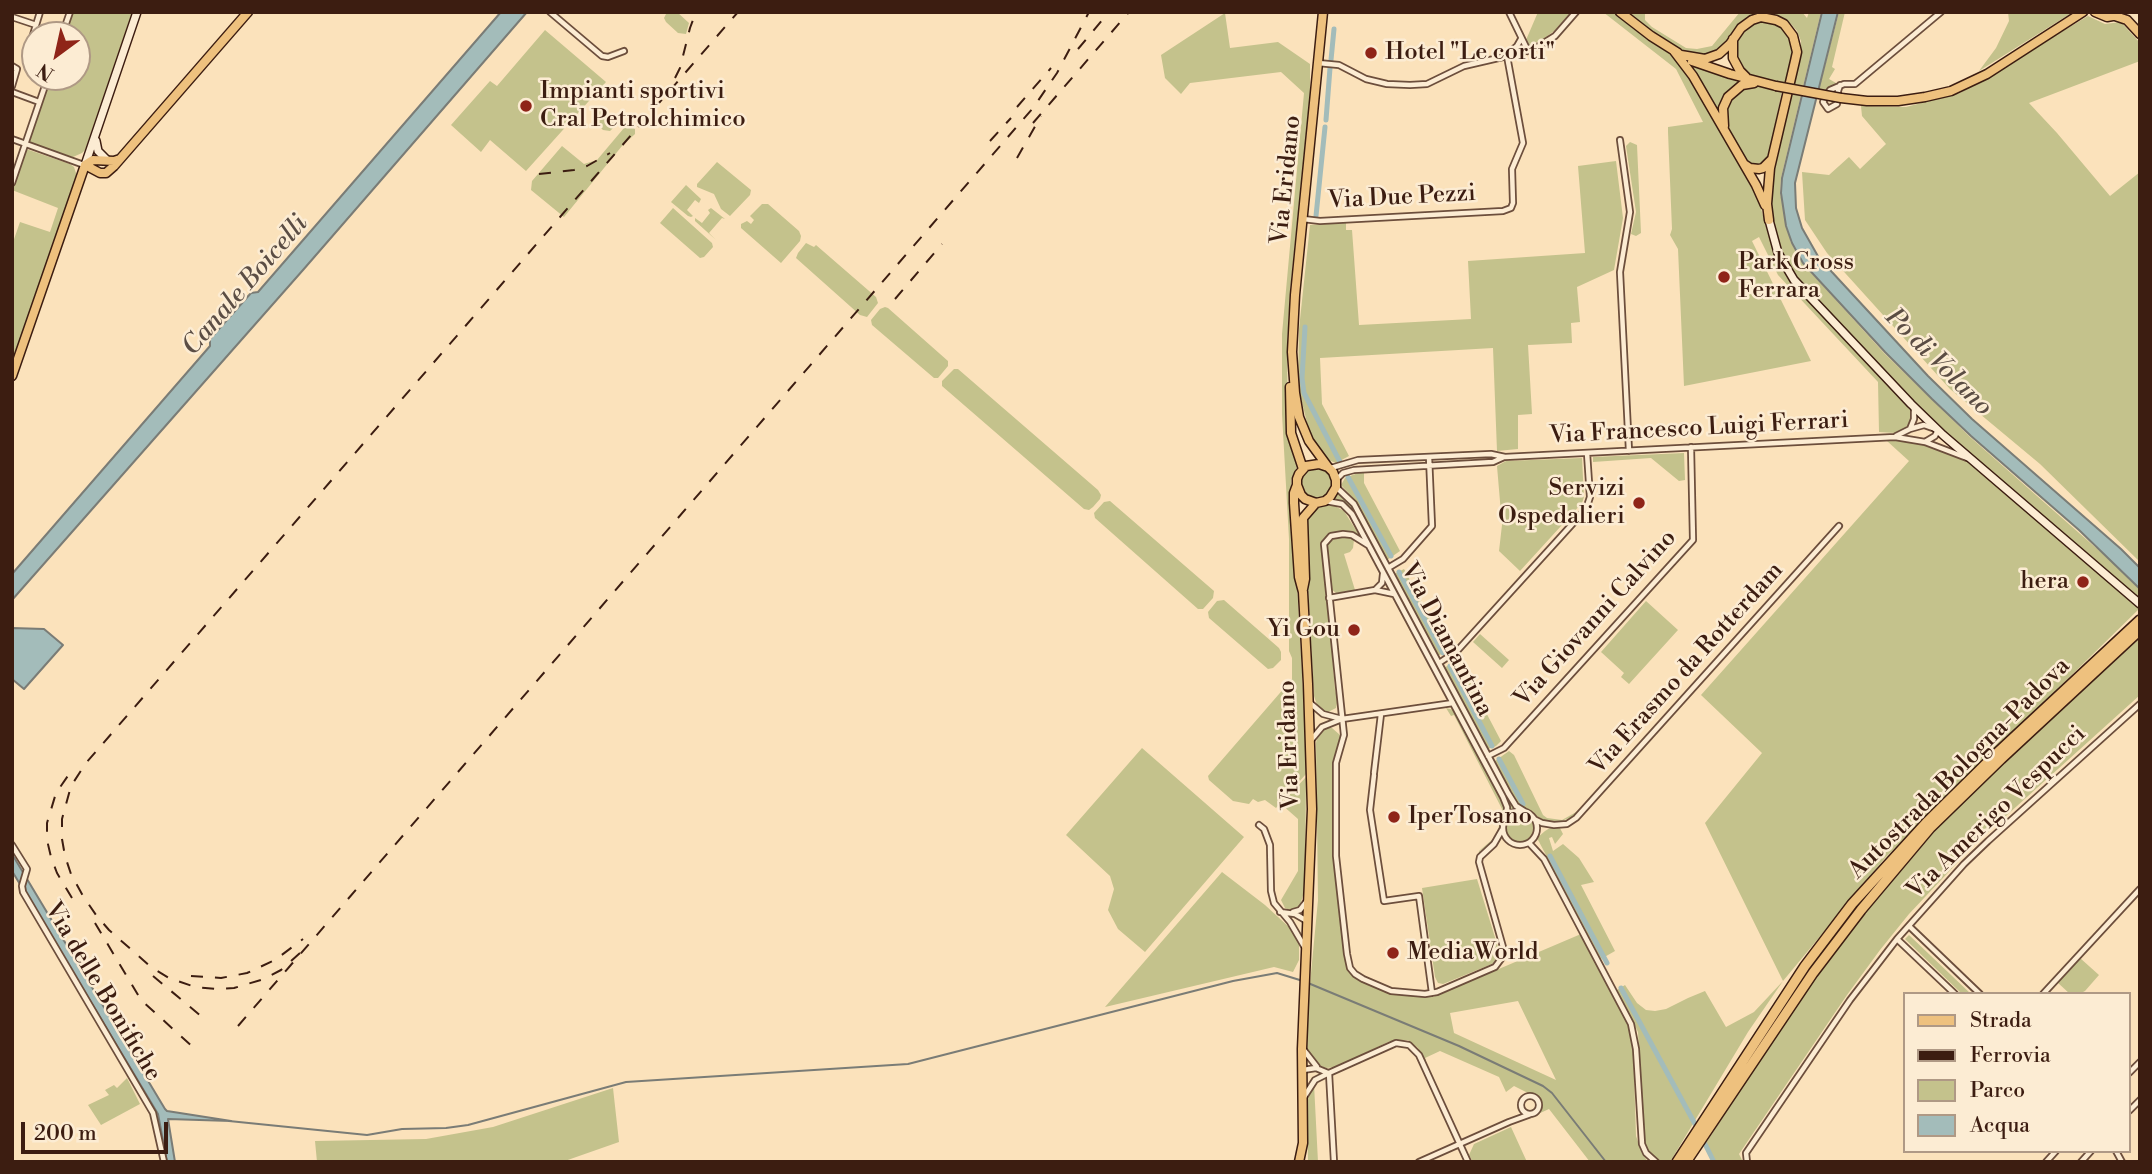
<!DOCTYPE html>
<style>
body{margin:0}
#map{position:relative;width:2152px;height:1174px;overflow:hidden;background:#fbe2bb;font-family:"Libre Bodoni",serif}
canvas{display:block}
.frame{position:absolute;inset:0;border:14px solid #3c1d11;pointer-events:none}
.legend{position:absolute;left:1903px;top:992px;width:228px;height:161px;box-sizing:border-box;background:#fcecd3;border:2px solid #af9985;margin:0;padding:9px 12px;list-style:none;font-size:21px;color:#3c1d11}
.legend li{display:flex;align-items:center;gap:14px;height:35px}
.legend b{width:35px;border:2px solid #af9985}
.north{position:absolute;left:21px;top:21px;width:70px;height:70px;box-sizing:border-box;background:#fcecd3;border:2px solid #af9985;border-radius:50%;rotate:213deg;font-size:19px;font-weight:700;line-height:28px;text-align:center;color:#3c1d11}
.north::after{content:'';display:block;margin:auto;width:24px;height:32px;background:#8f2418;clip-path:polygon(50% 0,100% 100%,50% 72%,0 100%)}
.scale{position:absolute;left:21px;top:1122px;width:147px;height:32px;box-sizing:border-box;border:4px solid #3c1d11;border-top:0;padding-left:9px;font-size:21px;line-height:24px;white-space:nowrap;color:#3c1d11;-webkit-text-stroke:5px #fcecd3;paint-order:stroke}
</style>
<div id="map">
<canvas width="2152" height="1174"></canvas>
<div class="frame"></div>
<ul class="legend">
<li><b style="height:9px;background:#eec17e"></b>Strada</li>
<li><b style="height:9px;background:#3c1d11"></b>Ferrovia</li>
<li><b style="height:19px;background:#c4c28c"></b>Parco</li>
<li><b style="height:19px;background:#a3bcba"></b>Acqua</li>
</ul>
<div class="north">N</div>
<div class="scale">200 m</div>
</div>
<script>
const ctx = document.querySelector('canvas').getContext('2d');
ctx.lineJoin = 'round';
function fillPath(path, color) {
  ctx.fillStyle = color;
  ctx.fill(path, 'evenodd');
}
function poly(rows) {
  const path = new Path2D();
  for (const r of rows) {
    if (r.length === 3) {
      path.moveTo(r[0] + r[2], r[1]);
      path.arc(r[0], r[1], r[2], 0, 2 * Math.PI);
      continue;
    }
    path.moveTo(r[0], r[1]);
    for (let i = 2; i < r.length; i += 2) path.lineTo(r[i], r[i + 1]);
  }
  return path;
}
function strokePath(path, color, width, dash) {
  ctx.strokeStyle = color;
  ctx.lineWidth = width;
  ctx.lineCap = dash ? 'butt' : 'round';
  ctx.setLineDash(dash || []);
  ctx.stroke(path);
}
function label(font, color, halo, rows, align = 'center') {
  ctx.font = font + ' "Libre Bodoni",serif';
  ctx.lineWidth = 5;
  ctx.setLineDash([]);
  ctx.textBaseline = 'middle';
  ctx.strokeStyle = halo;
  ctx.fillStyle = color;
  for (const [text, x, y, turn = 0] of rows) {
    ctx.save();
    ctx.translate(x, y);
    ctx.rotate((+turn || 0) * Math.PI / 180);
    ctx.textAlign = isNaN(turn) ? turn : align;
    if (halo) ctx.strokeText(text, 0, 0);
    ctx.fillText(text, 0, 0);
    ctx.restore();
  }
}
fillPath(poly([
 [72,12,132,12,85,150,82,153,73,157,27,142,50,77,77,77,77,35,64,35],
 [667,12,677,12,689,23,686,34,678,33,666,22,664,18],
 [1538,12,1571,12,1554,31,1542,40,1529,46,1526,40],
 [1603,12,1615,12,1632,28,1677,59,1688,73,1759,201,1768,234,1785,273,1909,406,1912,412,1911,422,1903,430,1895,433,1879,432,1878,382,1778,275,1759,237,1752,241,1811,361,1684,386,1678,249,1670,235,1672,229,1668,132,1668,127,1703,122,1676,69],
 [1626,12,1645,12,1645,20,1652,27,1686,48,1697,49,1712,46,1740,12,1802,12,1807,18,1809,12,1821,12,1781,178,1780,193,1791,243,1803,264,1884,353,1970,437,2112,562,2140,590,2140,600,2112,574,1942,430,1912,401,1804,286,1789,266,1778,245,1770,204,1772,164,1801,52,1801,41,1797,31,1791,24,1773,14,1757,14,1736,28,1722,48,1713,55,1692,56,1667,42],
 [1839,12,1845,12,1832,67,1835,69,1829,79,1836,83,1835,86,1828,90,1819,89],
 [2008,12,2073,12,1979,71,1996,48,2009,21],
 [1225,13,1230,48,1278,42,1310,64,1310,94,1290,291,1287,346,1288,439,1298,465,1291,480,1305,725,1306,774,1276,808,1265,800,1258,802,1253,799,1249,804,1233,801,1209,780,1208,776,1292,679,1292,658,1289,651,1289,539,1282,414,1282,334,1304,93,1281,72,1190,83,1181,94,1165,78,1161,55],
 [2088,16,2105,24,2121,22,2140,43,2140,61,2029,103,2057,133,2110,196,2140,172,2140,562,2040,464,1950,389,1827,253,1805,220,1802,172,1829,175,1849,157,1860,169,1886,144,1862,116,1861,106,1906,107,1960,93],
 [1769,21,1785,30,1792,42,1792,56,1785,83,1751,76,1747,74,1737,60,1736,45,1743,31,1755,23],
 [545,30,606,82,526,171,490,140,481,152,451,125,490,81,497,86],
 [1687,62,1741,82,1720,116],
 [1756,86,1782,91,1768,157,1765,162,1757,167,1747,162,1728,128,1725,111,1733,95,1739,90],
 [600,108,605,109,616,120,615,126,610,131,603,130,592,119,593,115],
 [631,126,635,129,635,134,622,146,564,217,531,190,532,181,562,146,584,164,597,160,624,128],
 [1630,142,1637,145,1641,233,1636,236,1631,234,1636,212,1626,146],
 [26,149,70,164,74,167,77,176,12,363,12,245,20,222,50,232,58,208,12,190],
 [1616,161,1623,218,1614,270,1577,287,1580,322,1571,323,1572,343,1528,345,1532,414,1518,415,1518,449,1497,451,1493,348,1320,358,1322,404,1349,456,1336,463,1328,460,1310,435,1298,386,1299,329,1310,225,1346,223,1346,230,1352,230,1359,325,1471,319,1468,261,1585,253,1578,166],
 [717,162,751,190,750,195,730,216,721,209,714,194,697,187,697,184],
 [686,185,701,199,699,203,695,200,687,210,693,216,691,217,688,216,671,202],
 [762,204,768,204,799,231,801,236,800,241,781,263,741,228,741,224,747,221,751,224,754,220,750,216],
 [673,208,712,243,713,247,704,257,700,258,660,223],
 [711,208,725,219,722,218,709,233,716,240,695,221,695,218,702,223,710,213,708,210],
 [806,243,814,247,816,245,876,297,878,303,867,317,860,315,796,258,798,253],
 [885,307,888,308,948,361,948,366,938,378,934,378,872,325,871,320,880,309],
 [954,369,958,369,1098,490,1101,495,1100,499,1093,507,1089,510,1084,509,942,386,942,381],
 [1887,441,1904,441,1938,448,1971,463,2120,590,2139,609,1885,858,1783,981,1748,1032,1670,1162,1661,1162,1649,1153,1643,1142,1638,1032,1617,990,1625,985,1637,1003,1646,1010,1655,1011,1666,1009,1688,998,1705,991,1726,1027,1754,1012,1783,981,1705,823,1762,753,1701,695,1909,461],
 [1684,453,1685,480,1679,481,1651,458,1593,462,1593,457],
 [1582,458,1584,497,1582,503,1520,571,1499,551,1502,525,1497,466,1506,461],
 [1324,467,1332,475,1332,492,1318,502,1302,495,1300,478,1307,469],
 [1358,473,1364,473,1364,483,1400,551,1387,560,1353,498,1341,485,1345,478],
 [1338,493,1345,497,1358,517,1515,809,1510,811,1506,799,1356,518,1345,503,1334,498],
 [1110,501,1214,591,1213,598,1203,609,1198,609,1095,518,1094,513,1104,502],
 [1331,504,1344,511,1359,535,1358,537,1348,532,1333,534,1328,536,1323,542,1335,690,1338,699,1336,708,1326,713,1318,708,1314,696,1305,532,1307,518,1314,509],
 [1350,537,1354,540,1353,548,1350,552,1344,554,1355,590,1336,593,1330,588,1327,543,1334,538],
 [1404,569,1448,650,1438,656,1394,574],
 [1224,600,1279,648,1281,652,1281,660,1273,668,1268,669,1209,618,1208,612,1217,601],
 [1646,601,1678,630,1629,684,1621,677,1624,673,1601,652],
 [1480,634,1509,660,1502,668,1473,642],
 [2140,638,2140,695,1976,843,1909,914,1880,950,1847,995,1739,1154,1743,1162,1716,1162,1706,1143,1805,991,1848,934,1932,834,1974,791],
 [1458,659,1501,741,1496,746,1488,749,1444,668],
 [1446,708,1454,710,1505,808,1499,832,1494,840,1480,851,1478,860,1479,851,1493,839,1498,831,1502,809,1454,715,1451,716],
 [1325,727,1332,728,1340,735,1340,740,1334,761,1333,838,1344,951,1352,975,1361,981,1393,994,1433,997,1581,934,1629,1024,1633,1043,1636,1136,1642,1153,1648,1162,1590,1162,1549,1109,1538,1114,1540,1103,1536,1097,1514,1086,1506,1092,1499,1077,1440,1051,1425,1058,1426,1060,1424,1061,1418,1048,1408,1040,1396,1040,1388,1042,1336,1067,1326,1068,1315,1063,1308,1053,1307,1048,1309,994,1318,900,1316,743,1317,738],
 [1518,1001,1556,1080,1454,1033,1450,1013],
 [1142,748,1244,837,1145,952,1118,929,1108,910,1114,889,1110,876,1066,835],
 [1509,751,1514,755,1543,815,1547,818,1562,820,1578,811,1572,817,1559,822,1545,821,1518,805,1495,761],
 [1306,777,1305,888,1300,906,1297,909,1290,910,1285,908,1281,900,1298,871,1298,819,1281,804],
 [1520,828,15],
 [1550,828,1560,828,1563,834,1555,844,1552,837,1549,838,1553,851,1563,844,1579,858,1594,882,1581,885,1615,951,1601,959,1537,838,1545,831],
 [1222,872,1265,905,1290,928,1299,944,1299,960,1293,972,1274,967,1105,1007],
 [1477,879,1498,947,1497,958,1492,964,1443,984,1438,983,1435,977,1422,888],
 [1909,935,1971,994,1962,994,1905,939],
 [2080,958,2099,975,2085,991,2079,994,2070,994,2057,982],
 [127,1078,140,1104,101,1125,88,1105,109,1095,105,1090,114,1085,117,1088],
 [1314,1084,1318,1162,1308,1162,1307,1095],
 [613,1088,619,1142,562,1162,317,1162,315,1141,426,1139,493,1127],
 [1511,1127,1527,1162,1473,1162,1469,1155,1474,1144]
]), '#c4c28c');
const water = poly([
 [501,12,527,12,303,270,12,600,12,574,210,346,210,339,251,293,258,292,501,12],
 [1822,12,1838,12,1795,183,1796,208,1802,228,1819,258,1928,376,1972,419,2121,549,2140,568,2140,589,2079,530,1971,436,1932,399,1885,352,1803,263,1792,243,1786,226,1781,193,1782,178,1822,12],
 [12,628,44,629,63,645,24,689,12,679,12,628],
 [12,854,165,1109,167,1111,231,1121,168,1119,175,1162,167,1162,158,1114,12,871,12,854]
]);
fillPath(water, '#a3bcba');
strokePath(water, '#7a7c76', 2);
strokePath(poly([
 [1308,983,1459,1046,1543,1086,1552,1093,1606,1162],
 [229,1121,367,1135,402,1129,446,1128,468,1125,626,1082,908,1064,1233,981,1277,973,1303,981]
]), '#7a7c76', 2);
strokePath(poly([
 [1331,60,1334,29],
 [1326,120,1330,68],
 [1316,216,1325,127],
 [1305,327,1302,378,1304,393,1340,462],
 [1348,477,1391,556],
 [1399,572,1443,653],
 [1450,666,1492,746],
 [1499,759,1523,804],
 [1550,856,1607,963],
 [1621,988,1695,1124],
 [1705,1144,1714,1162]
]), '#a3bcba', 5);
const street = poly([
 [550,12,602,56,608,57,624,51],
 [1509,12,1528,51],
 [12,17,36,25],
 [62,35,70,12],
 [35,50,29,48,40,12],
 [1506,55,1517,46,1521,39],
 [1318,63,1339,65,1366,79,1387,84,1410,85,1427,84,1464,66,1520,53,1539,46,1555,36,1576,12],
 [12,66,17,69,12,86],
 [1840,85,1838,91,1837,104,1828,109,1823,102,1830,90,1844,84,1855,84,1941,12],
 [12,92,39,102],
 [12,139,84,165],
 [1620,140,1630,212,1620,272,1629,451],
 [12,183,48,77],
 [1303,219,1320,221,1503,211,1511,208,1513,203,1512,169,1523,143,1507,56],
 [1910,429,1924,425,1938,430,1935,436,1925,442],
 [1896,436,1910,429,1914,419,1914,409],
 [1331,468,1358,460,1491,454,1505,457,1895,437,1925,442,1967,458],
 [1336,480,1343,473,1354,470,1493,462,1504,457],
 [1336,487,1354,504,1508,793,1516,806,1524,811],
 [1326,501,1342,504,1352,514,1503,797,1507,807,1507,816],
 [1368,545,1352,535,1343,534,1331,536,1324,544,1344,735,1336,763,1336,856,1347,954,1350,968,1355,974,1363,979,1391,991,1425,994,1437,992,1495,967,1501,959,1503,947,1479,862,1480,857,1494,844,1502,830],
 [1388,568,1403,559,1432,526,1429,457],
 [1375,590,1382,583,1383,574],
 [1329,598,1375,590,1394,594],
 [1439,663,1457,651,1586,509,1590,497,1587,453],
 [1310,703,1323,714,1342,719],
 [1312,739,1322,727,1342,719,1453,703],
 [1488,756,1504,748,1693,540,1691,447],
 [1374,773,1381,714],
 [1374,775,1370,810,1384,901,1419,896,1432,993],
 [1520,828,17],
 [1534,819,1542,823,1554,825,1567,824,1576,818,1839,526],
 [1259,825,1264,829,1270,845,1271,891,1274,903,1290,922,1304,946],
 [1529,843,1544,859,1631,1024,1636,1049,1642,1144,1646,1153,1656,1162],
 [12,845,27,869,22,886,23,892,153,1113,164,1162],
 [1280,912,1295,914,1307,921],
 [1293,912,1300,910,1307,901],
 [1909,926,1980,994],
 [1897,939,1955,994],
 [2043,994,2140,889],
 [1303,1049,1317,1067],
 [1303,1070,1316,1068,1328,1073],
 [1329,1073,1334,1162],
 [2129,1073,2140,1062],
 [1530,1105,9],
 [1304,1097,1315,1080,1329,1073,1396,1043,1409,1045,1419,1055,1468,1162],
 [2129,1111,2140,1100],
 [2116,1151,2122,1162],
 [1419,1162,1509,1122,1531,1114],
 [1747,1162,1746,1153,1850,1000,1897,939,1964,864,1988,841,2140,704],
 [2046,1162,2056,1151],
 [2081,1162,2091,1151]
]);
const secondary = poly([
 [96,141,98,151,107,160],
 [85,165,137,12],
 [1769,220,1778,253,1794,280,1911,404,1943,435,2140,604]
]);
const primary = poly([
 [1323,12,1295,295,1292,352,1295,393,1299,417,1309,441,1328,467],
 [1620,12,1651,36,1678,53],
 [2095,12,2107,17,2118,15],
 [2115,16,2127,20,2140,34],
 [1733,39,1733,58,1740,71,1746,77],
 [1674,51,1693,76,1756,185,1765,205],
 [1681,55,1705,59,1719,54,1730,44,1741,28,1752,20,1761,17,1776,20,1784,24,1793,36,1797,52,1795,61,1770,168,1767,204,1769,220],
 [1692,61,1730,74,1776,86],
 [1841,98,1867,101,1898,101,1925,97,1951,91,1987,74,2083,12],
 [1724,126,1723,108,1728,97,1742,85,1754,83],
 [1744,164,1750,168,1759,169,1763,168,1771,160],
 [85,165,100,173,106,173,114,166,248,12],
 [85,165,93,160,114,161,120,159],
 [12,376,85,165],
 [1290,387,1291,433,1303,469],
 [1297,485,1294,493,1294,503,1299,577,1303,592,1308,684,1312,809,1302,1049,1303,1143,1299,1162],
 [1303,589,1305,579,1303,518,1316,503,1325,501,1330,497,1336,487,1336,480,1333,472,1328,467,1319,464,1306,466,1299,474,1297,479,1297,485,1301,495,1305,499,1316,503]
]);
const highway = poly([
 [1677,1162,1805,966,1852,904,1926,823,1996,754,2140,620],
 [1686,1162,1813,973,1861,910,1930,828,2001,759,2140,630]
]);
strokePath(street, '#6c4e3c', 8);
strokePath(secondary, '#3c1d11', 10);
strokePath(primary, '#3c1d11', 11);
strokePath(highway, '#3c1d11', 12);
strokePath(street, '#fcecd3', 4.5);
strokePath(secondary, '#fcecd3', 7);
strokePath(primary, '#eec17e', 8);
strokePath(highway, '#eec17e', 9);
strokePath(poly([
 [1078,49,1109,12],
 [675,78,680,68,690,28,696,12],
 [1017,107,1051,68],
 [1033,123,1129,12],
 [990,141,1011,118],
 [1017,158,1041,116],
 [539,174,574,170,587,166,610,153],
 [895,299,942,244],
 [72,898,57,873,51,857,47,840,47,823,56,793,74,767],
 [95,923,141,1000,195,1049],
 [300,953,281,970,264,979,234,988,216,989,195,987,169,978,151,967,109,930,96,915,83,896,71,874,65,856,62,839,62,819,71,786,86,763,738,12],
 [153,976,207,1021],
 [191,976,221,978,247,973,275,960,303,939],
 [238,1026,1033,108,1057,73,1089,12]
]), '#3c1d11', 2, [12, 12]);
const primaryBridge = poly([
 [1776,86,1841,98]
]);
strokePath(primaryBridge, '#3c1d11', 11, []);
strokePath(primaryBridge, '#eec17e', 8);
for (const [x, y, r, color] of [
 [1371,53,7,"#8f2418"],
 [526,106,7,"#8f2418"],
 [1724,277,7,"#8f2418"],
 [1639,503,7,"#8f2418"],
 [2083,582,7,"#8f2418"],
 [1354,630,7,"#8f2418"],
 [1394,817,7,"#8f2418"],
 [1393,953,7,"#8f2418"]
]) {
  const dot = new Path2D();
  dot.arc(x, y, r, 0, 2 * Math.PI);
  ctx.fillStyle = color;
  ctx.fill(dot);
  strokePath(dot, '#fcecd3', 2.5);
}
label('24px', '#3c1d11', '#fcecd3', [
 ["Hotel \"Le corti\"",1385,53],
 ["Impianti sportivi",540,92],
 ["Cral Petrolchimico",540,120],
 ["Park Cross",1738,263],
 ["Ferrara",1738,291],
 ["Servizi",1625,489,"right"],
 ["Ospedalieri",1625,517,"right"],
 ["hera",2069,582,"right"],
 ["Yi Gou",1340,630,"right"],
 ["IperTosano",1408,817],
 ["MediaWorld",1407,953]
], 'left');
label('24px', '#3c1d11', '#fcecd3', [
 ["Via Eridano",1287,180,-84],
 ["Via Due Pezzi",1402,198,-3],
 ["Via Francesco Luigi Ferrari",1699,429,-3],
 ["Via Giovanni Calvino",1596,619,-48],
 ["Via Diamantina",1446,640,62],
 ["Via Erasmo da Rotterdam",1687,669,-48],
 ["Via Eridano",1290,745,-92],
 ["Autostrada Bologna-Padova",1960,769,-45],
 ["Via Amerigo Vespucci",1997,813,-44],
 ["Via delle Bonifiche",102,992,59]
]);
label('italic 26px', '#5b4d44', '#fcecd3', [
 ["Canale Boicelli",246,286,-49],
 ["Po di Volano",1938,363,45]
]);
</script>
